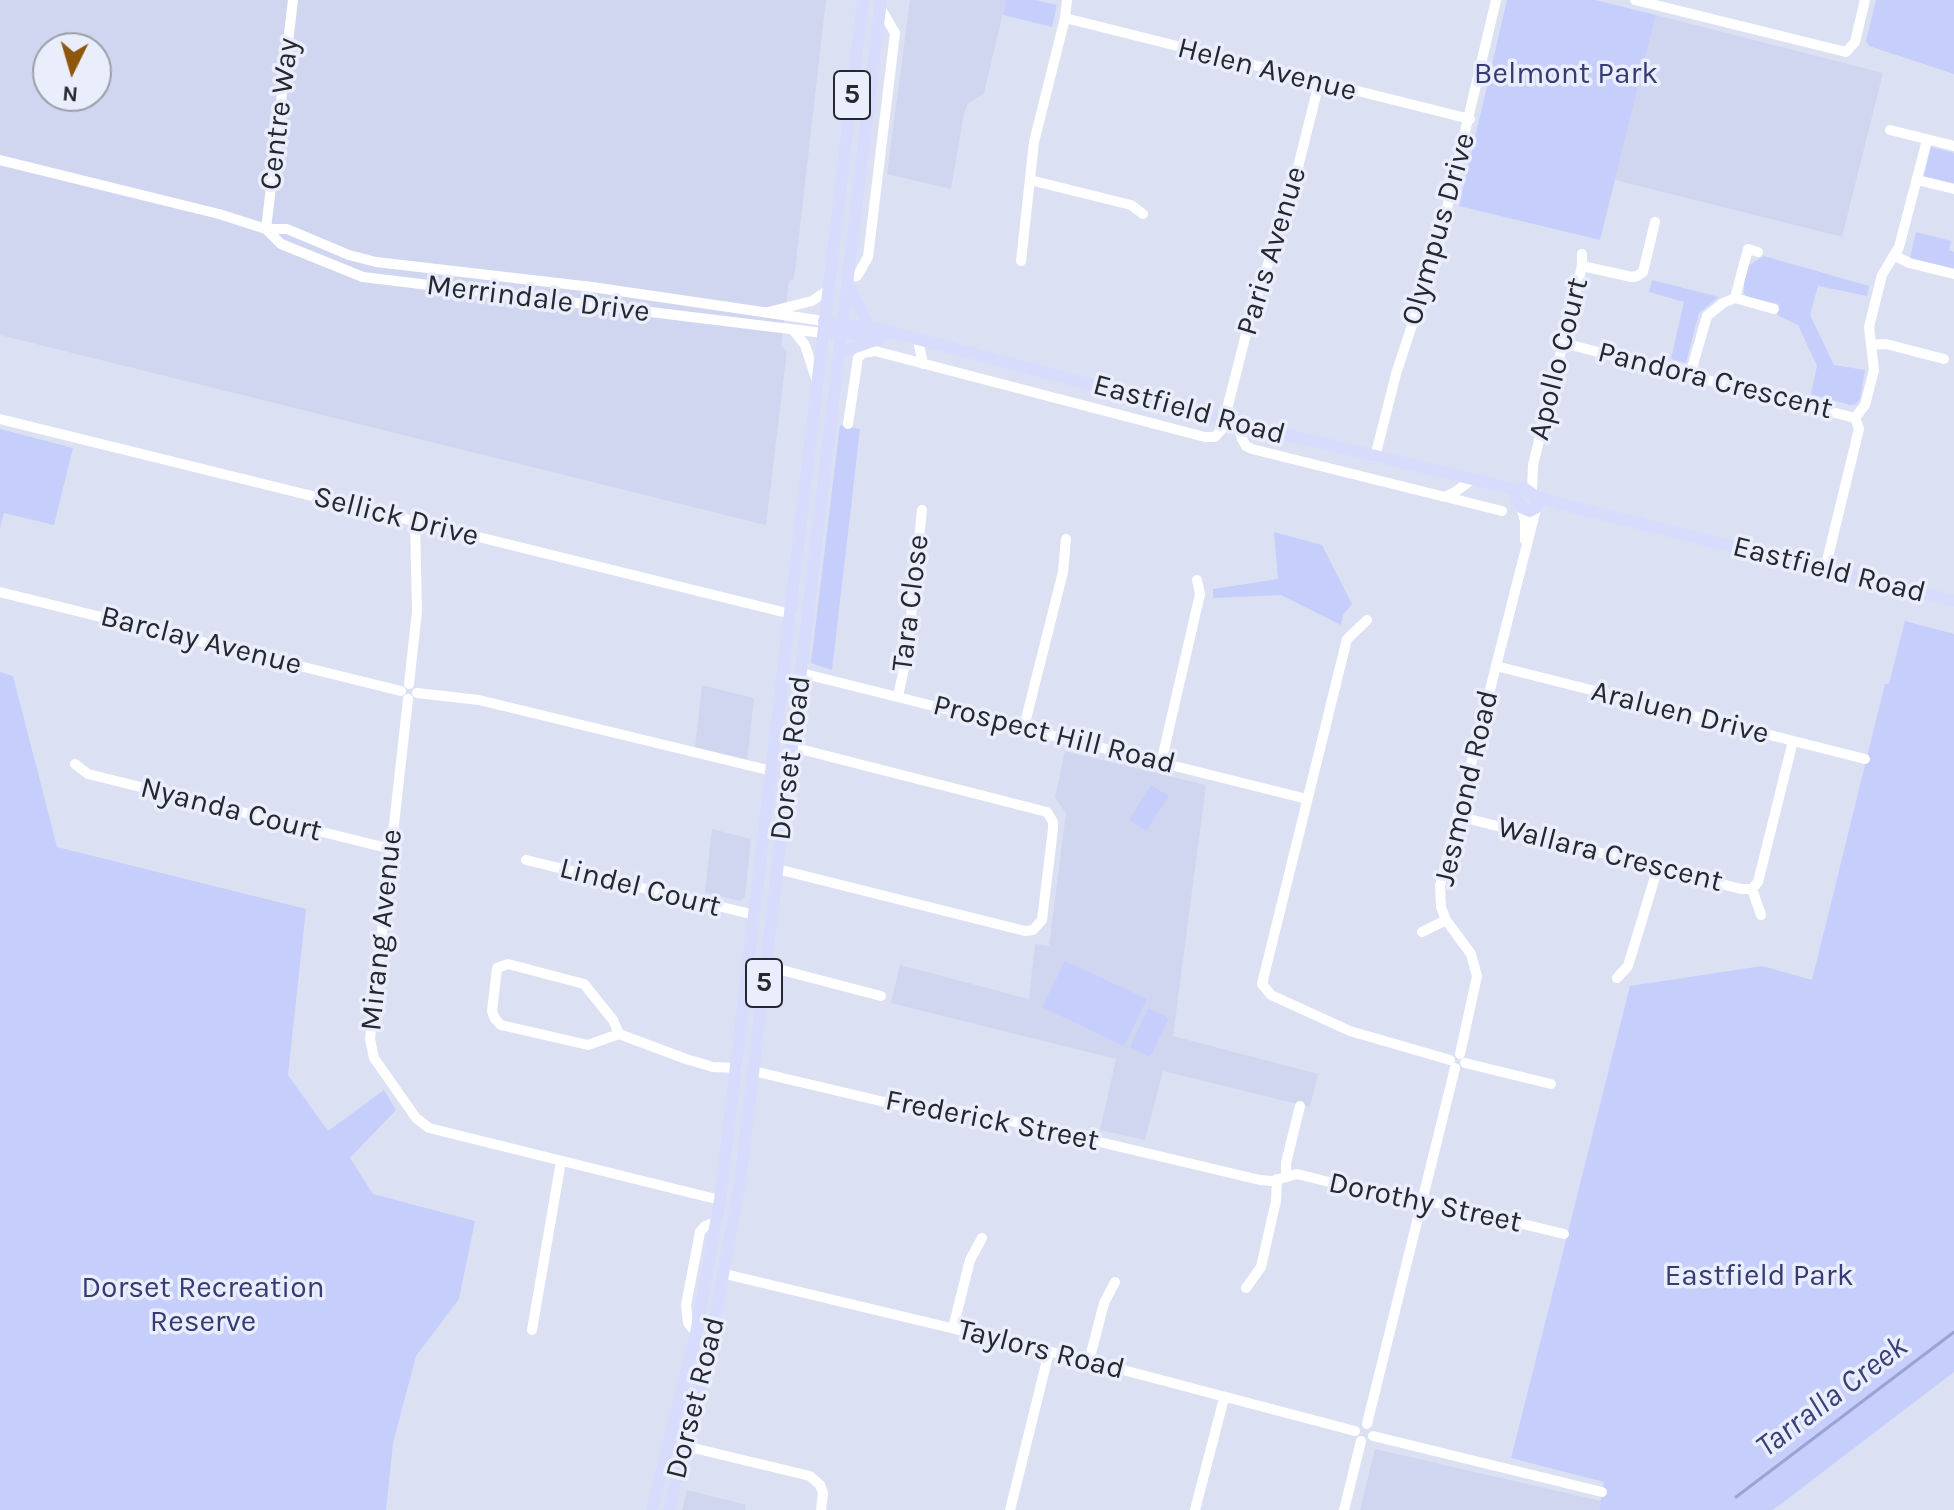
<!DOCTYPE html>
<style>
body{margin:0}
#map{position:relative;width:1954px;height:1510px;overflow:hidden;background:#dce0f3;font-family:Karla,sans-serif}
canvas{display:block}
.north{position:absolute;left:32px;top:32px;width:80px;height:80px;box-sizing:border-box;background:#eaedfc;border:2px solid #9c9eaa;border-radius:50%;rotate:185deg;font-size:22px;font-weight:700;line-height:32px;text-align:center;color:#27282f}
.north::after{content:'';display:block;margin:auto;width:28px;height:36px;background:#8e570b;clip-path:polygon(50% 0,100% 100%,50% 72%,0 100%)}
</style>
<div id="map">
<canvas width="1954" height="1510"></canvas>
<div class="north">N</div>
</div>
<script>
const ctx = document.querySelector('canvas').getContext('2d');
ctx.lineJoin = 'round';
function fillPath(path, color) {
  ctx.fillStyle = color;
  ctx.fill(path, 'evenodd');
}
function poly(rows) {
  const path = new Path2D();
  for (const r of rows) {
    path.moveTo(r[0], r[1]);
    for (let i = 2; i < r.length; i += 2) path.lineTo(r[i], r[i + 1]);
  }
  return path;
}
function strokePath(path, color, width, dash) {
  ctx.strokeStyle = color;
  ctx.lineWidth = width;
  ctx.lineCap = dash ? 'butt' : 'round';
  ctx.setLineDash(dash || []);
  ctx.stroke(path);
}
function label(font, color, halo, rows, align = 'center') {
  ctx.font = font + ' Karla,sans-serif';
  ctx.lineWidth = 7;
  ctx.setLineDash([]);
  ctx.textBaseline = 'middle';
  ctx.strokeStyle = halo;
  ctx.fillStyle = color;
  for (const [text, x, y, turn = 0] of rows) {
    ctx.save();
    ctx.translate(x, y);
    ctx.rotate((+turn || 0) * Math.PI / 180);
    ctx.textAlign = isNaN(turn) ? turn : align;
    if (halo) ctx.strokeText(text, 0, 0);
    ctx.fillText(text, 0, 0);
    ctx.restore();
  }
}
fillPath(poly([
 [0,0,826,0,794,279,789,281,781,346,787,351,766,525,0,335],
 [48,48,96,48,96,96,48,96],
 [910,0,1006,0,984,93,968,104,964,113,951,189,887,174],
 [1656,15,1883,73,1842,237,1615,180],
 [702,685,754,698,747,761,695,748],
 [1065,751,1206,785,1173,1036,1318,1074,1310,1107,1163,1071,1145,1140,1100,1130,1116,1059,891,1003,900,965,1029,999,1035,944,1049,946,1066,813,1055,798],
 [712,829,751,839,745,897,739,901,705,892],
 [1375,1449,1601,1501,1599,1510,1360,1510],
 [687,1490,746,1505,745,1510,682,1510]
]), '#d1d6f0');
fillPath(poly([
 [1006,0,1036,0,1057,5,1052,27,1003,15],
 [1507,0,1595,0,1656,15,1600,240,1459,206],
 [1876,0,1954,0,1954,74,1869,46,1866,41],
 [1931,147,1954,153,1954,184,1924,176],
 [1916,232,1951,241,1949,250,1954,252,1954,269,1910,258],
 [1764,256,1869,286,1867,296,1818,286,1810,315,1834,365,1865,370,1860,399,1856,404,1850,405,1811,394,1817,366,1798,325,1777,315,1779,304,1747,297,1744,293,1744,280,1749,265],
 [1652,280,1719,297,1699,313,1686,363,1671,359,1684,302,1649,292],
 [840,425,860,429,832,670,811,663],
 [0,429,73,448,54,525,4,513,0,528],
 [1274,532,1322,545,1352,604,1343,615,1341,625,1281,595,1213,598,1213,589,1278,579],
 [1905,621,1954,634,1954,1372,1773,1510,1599,1510,1604,1482,1511,1458,1630,986,1762,966,1812,980,1885,684,1889,684],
 [0,672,13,676,57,847,306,909,288,1075,328,1131,384,1090,396,1110,350,1158,373,1194,475,1221,459,1299,416,1356,393,1443,386,1510,0,1510],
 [1151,785,1169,796,1146,831,1129,820],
 [1065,961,1147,999,1124,1046,1042,1007],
 [1148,1008,1169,1018,1150,1057,1130,1047]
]), '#c6cefc');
strokePath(poly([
 [1736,1497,1954,1332]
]), '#9ba3d0', 3);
strokePath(poly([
 [1635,0,1846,52,1855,42,1865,0],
 [1065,18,1470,119],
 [1890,130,1954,146],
 [0,160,219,214,266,229,287,229,349,255,376,262,592,287,824,321],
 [1030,180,1131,205,1143,214],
 [1917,180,1954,189],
 [266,229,281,244,363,277,823,333],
 [266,229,293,0],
 [1894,255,1909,263,1954,274],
 [1021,261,1034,142,1065,18,1067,0],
 [1582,266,1632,277,1637,276,1643,272,1655,222],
 [848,278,857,276,868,257,895,33,881,9],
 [1735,298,1774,309],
 [768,312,812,301,828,290],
 [793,330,805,345,817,382],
 [918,340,923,364],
 [1563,343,1855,418,1859,429,1825,569],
 [1871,345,1886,344,1944,359],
 [1690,375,1707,316,1723,303,1735,298,1748,249,1758,252],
 [1855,418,1865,405,1874,370,1869,327,1882,275,1899,247,1927,140],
 [0,419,791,614],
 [1238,423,1242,439,1246,446,1252,449,1445,497,1455,492,1470,481],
 [848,424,858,358,863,353,875,351,1205,437,1215,437,1222,429,1251,314,1289,203,1319,83],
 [1375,457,1396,374,1438,246,1496,0],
 [1532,491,1533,465,1582,266,1582,254],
 [1446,497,1502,511],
 [1521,507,1525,521,1525,540],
 [0,592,401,691],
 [1367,620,1347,639,1262,984,1271,995,1350,1031,1450,1060],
 [1496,666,1865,759],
 [801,673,1307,799],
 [409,684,417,611,415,521],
 [417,693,479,700,772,771],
 [898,696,907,655,922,510],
 [408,699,370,1039,374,1058,416,1118,429,1128,720,1200],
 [1024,727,1063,572,1066,539],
 [1161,763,1200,594,1197,580],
 [75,764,88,774,391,849],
 [1458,816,1741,889,1752,889,1758,882,1793,741],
 [526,860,755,915],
 [777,869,1025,931,1033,930,1042,920,1053,829,1053,822,1047,812,792,747],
 [1752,889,1761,915],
 [1422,932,1446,920],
 [766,966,881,996],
 [1617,978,1628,966,1658,867],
 [619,1034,613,1020,584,984,508,964,497,968,492,1011,495,1019,501,1025,588,1045,619,1034,686,1059,713,1067,737,1068],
 [1460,1054,1477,976,1471,954,1446,920,1441,907,1440,886,1536,509],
 [1465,1063,1551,1084],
 [753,1071,910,1108,973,1112,1260,1180,1272,1181,1297,1174,1417,1204,1428,1201,1564,1234],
 [1286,1175,1286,1163,1300,1106],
 [725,1274,1089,1361,1355,1431],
 [1246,1288,1261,1267,1276,1201,1277,1179],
 [953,1328,970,1260,982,1238],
 [532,1330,561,1161],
 [696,1333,688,1323,686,1305,700,1232,705,1226,717,1221],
 [1089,1361,1104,1303,1115,1282],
 [1367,1424,1455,1068],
 [1373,1436,1602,1492],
 [685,1446,810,1476,820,1485,823,1493,821,1510],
 [1010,1510,1049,1352],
 [1195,1510,1224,1398],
 [1344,1510,1361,1441]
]), '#fff', 10);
strokePath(poly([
 [849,284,868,326],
 [824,321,883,330,1238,423,1518,490],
 [834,333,883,336],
 [841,352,878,339],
 [1535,496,1537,507,1530,511,1521,507,1516,495,1518,490,1524,488,1535,496,1564,505,1954,601],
 [652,1510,696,1333,720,1200,863,0],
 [669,1510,709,1351,740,1182,881,0]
]), '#d7dcfd', 12);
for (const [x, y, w] of [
 [852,95,36],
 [764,983,36]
]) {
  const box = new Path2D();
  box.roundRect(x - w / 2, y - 24, w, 48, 6);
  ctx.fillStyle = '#eaedfc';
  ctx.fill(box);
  strokePath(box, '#27282f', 2);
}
label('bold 28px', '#27282f', null, [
 ["5",852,95],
 ["5",764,983]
]);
label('30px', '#27282f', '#eaedfc', [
 ["Helen Avenue",1267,70,14],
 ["Centre Way",280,114,-83],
 ["Olympus Drive",1439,229,-74],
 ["Paris Avenue",1272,251,-73],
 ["Merrindale Drive",538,299,7],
 ["Apollo Court",1559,359,-76],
 ["Pandora Crescent",1715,381,14],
 ["Eastfield Road",1189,410,15],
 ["Sellick Drive",396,517,14],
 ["Eastfield Road",1829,570,14],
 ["Tara Close",911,603,-83],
 ["Barclay Avenue",201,641,14],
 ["Araluen Drive",1680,713,14],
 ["Prospect Hill Road",1054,735,14],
 ["Dorset Road",791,758,-83],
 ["Jesmond Road",1467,788,-77],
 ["Nyanda Court",231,810,14],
 ["Wallara Crescent",1610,855,14],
 ["Lindel Court",640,888,14],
 ["Mirang Avenue",382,930,-84],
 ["Frederick Street",992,1121,11],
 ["Dorothy Street",1425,1203,12],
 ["Taylors Road",1041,1350,14],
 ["Dorset Road",696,1398,-76]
]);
label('30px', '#363b73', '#eaedfc', [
 ["Belmont Park",1566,74],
 ["Eastfield Park",1759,1276],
 ["Dorset Recreation",203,1288],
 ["Reserve",203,1322]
]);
label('italic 32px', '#3a4079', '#eaedfc', [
 ["Tarralla Creek",1832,1397,-37]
]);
</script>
